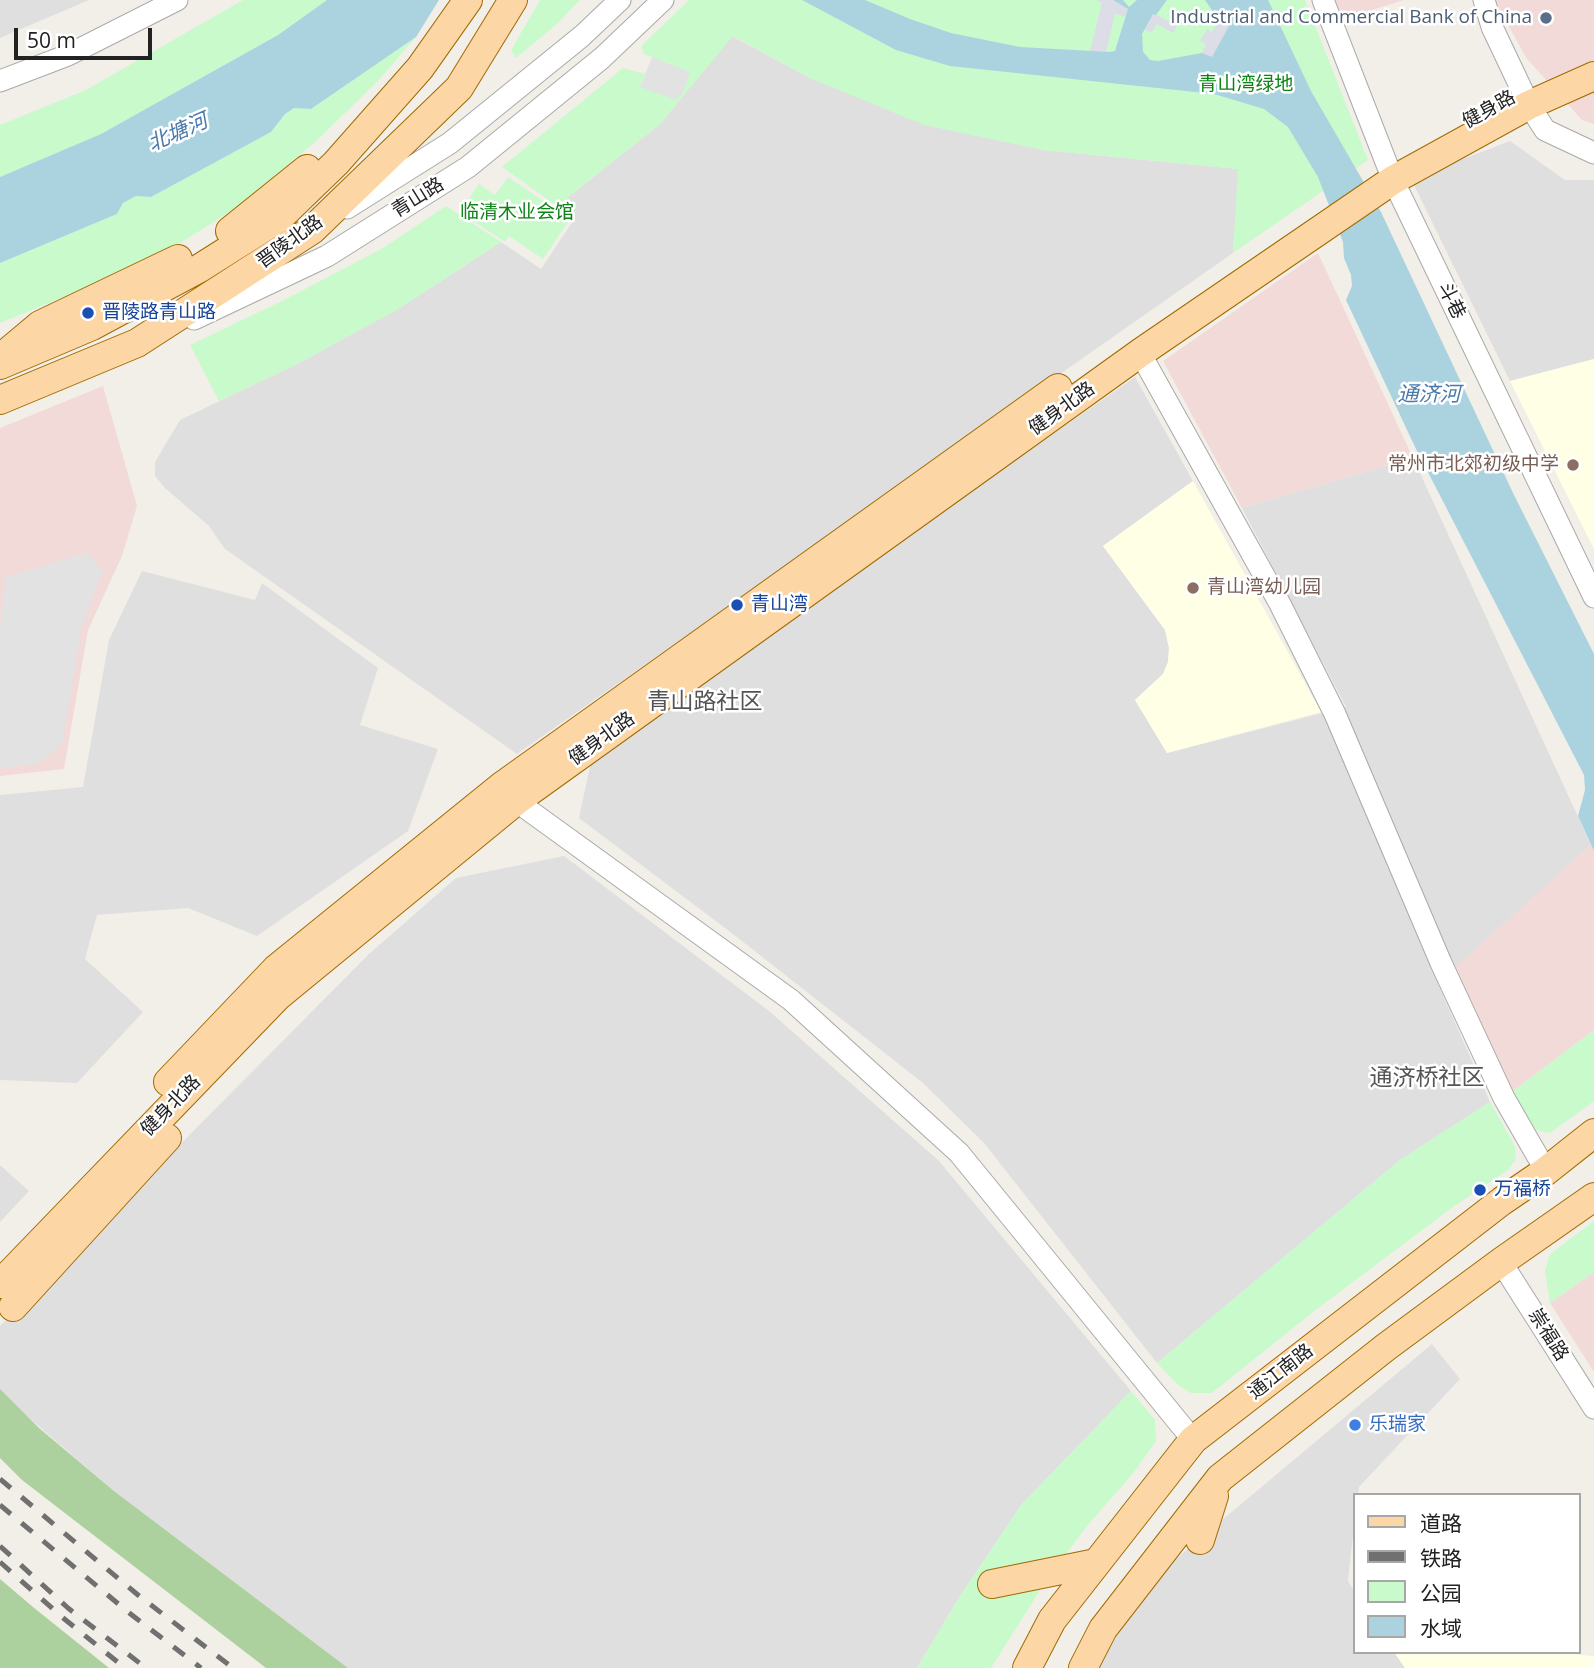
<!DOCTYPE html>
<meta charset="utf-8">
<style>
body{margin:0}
#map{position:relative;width:1594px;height:1668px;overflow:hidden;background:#f2efe9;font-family:"Open Sans","Noto Sans SC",sans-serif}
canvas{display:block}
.legend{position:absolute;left:1353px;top:1493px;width:228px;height:161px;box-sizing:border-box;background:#fff;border:2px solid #a7a7a7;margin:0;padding:9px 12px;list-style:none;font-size:21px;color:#222}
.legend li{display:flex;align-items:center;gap:14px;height:35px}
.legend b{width:35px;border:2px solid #a7a7a7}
.scale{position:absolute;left:14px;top:28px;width:138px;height:32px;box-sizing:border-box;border:4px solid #222;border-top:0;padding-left:9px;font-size:21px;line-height:24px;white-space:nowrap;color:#222;-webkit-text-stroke:5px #fff;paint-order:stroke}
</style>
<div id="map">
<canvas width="1594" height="1668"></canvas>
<ul class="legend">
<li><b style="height:9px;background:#fcd6a4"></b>道路</li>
<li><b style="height:9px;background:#707070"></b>铁路</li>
<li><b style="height:19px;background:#c8facc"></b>公园</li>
<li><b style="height:19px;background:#aad3df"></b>水域</li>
</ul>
<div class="scale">50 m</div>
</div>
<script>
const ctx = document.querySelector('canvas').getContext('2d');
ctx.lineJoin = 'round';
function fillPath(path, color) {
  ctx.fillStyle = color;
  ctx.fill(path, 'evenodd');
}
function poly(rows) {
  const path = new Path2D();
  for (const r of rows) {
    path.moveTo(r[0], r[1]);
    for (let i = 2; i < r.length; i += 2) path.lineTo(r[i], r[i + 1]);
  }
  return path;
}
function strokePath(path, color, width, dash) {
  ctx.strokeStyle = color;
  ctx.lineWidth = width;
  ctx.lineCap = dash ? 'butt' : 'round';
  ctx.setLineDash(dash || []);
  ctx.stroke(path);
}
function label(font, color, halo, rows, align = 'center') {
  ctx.font = font + ' "Open Sans","Noto Sans SC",sans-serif';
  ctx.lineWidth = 5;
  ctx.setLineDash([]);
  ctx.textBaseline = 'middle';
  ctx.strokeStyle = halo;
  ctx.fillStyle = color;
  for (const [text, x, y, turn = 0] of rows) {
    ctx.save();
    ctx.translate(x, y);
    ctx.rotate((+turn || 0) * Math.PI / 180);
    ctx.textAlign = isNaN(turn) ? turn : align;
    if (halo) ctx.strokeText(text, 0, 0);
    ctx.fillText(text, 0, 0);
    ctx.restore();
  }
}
fillPath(poly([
 [0,0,89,0,0,38],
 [732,36,812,79,1043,150,1239,169,1233,253,517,754,225,549,209,526,165,488,155,476,155,462,180,420,299,363,398,309,501,242,541,269,575,218,557,206,660,124],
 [1510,141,1565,180,1594,180,1594,359,1510,381,1411,179],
 [1135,377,1193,481,1103,546,1165,630,1169,648,1168,662,1163,674,1135,700,1167,753,1346,707,1242,508,1413,458,1591,845,1438,984,1490,1102,1400,1160,1157,1363,984,1143,923,1083,733,934,579,818,592,757],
 [142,571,255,600,262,583,378,668,360,725,438,749,408,831,257,936,188,908,97,915,85,959,143,1012,77,1083,0,1080,0,795,83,787,109,640],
 [564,856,769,1011,939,1161,1131,1391,1022,1504,960,1596,917,1668,348,1668,114,1491,0,1393,0,1326,369,954,456,878],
 [0,1165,29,1191,0,1222],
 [1432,1344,1460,1379,1359,1487,1358,1495,1354,1495,1354,1525,1348,1581,1354,1591,1354,1652,1394,1652,1405,1668,1100,1668,1115,1638,1171,1563]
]), '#e0dfdf');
fillPath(poly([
 [1335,0,1404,0,1343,19],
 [1494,0,1594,0,1594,124,1582,120,1527,59],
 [1318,253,1413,458,1242,508,1163,361],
 [103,386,137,506,122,556,88,630,64,769,0,776,0,428],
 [1591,845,1594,851,1594,1030,1512,1092,1454,968],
 [1594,1272,1594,1372,1550,1303]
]), '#f2dad9');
fillPath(poly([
 [1594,359,1594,549,1510,381],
 [1193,481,1321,712,1167,753,1135,700,1163,674,1168,662,1169,648,1165,630,1103,546],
 [1394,1652,1545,1652,1594,1656,1594,1668,1405,1668]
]), '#ffffe5');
fillPath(poly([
 [0,1389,39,1428,114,1491,348,1668,266,1668,22,1480,0,1458],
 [0,1579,33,1607,109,1668,0,1668]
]), '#add19e');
fillPath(poly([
 [243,0,327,0,278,35,101,134,0,177,0,125,86,90],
 [540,0,580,0,558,23,516,58,511,50],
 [689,0,1305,0,1368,160,1233,253,1238,169,1043,150,924,125,812,79,733,36,660,124,557,206,502,167,623,68,645,74,640,87,690,72,644,54,641,46],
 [416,37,377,82,314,143,234,209,182,242,88,287,0,323,0,263,117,214,123,203,136,196,151,197,271,132,285,114,294,108,311,109],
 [508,177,570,219,543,259,509,236,505,242,460,212,479,184,495,195],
 [446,206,501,242,398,309,299,363,219,401,190,345,284,300,383,248],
 [1594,1030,1594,1101,1550,1133,1536,1130,1512,1092],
 [1490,1102,1515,1146,1516,1159,1508,1170,1453,1207,1317,1309,1212,1393,1191,1393,1178,1385,1157,1363,1400,1160],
 [1594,1221,1594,1272,1550,1303,1545,1271,1550,1254],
 [1131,1391,1155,1420,1156,1441,1135,1471,1087,1526,1044,1584,991,1668,917,1668,960,1596,1022,1504]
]), '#c8facc');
fillPath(poly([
 [652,57,690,72,683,92,677,100,640,87],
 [88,552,102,571,81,629,62,745,38,764,0,768,0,627,6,577]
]), '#e2e2e2');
fillPath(poly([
 [1096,0,1113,0,1128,9,1125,17,1115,14,1106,52,1090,51,1102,3],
 [1175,11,1183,15,1173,33,1157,24,1151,33,1145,29,1153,13,1169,22],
 [1219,20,1229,26,1212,58,1202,53,1206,44,1200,41,1207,29,1212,32]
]), '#dddde8');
fillPath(poly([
 [327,0,439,0,416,37,311,109,294,108,285,114,271,132,151,197,136,196,123,203,117,214,0,263,0,177,101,134,278,35],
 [802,0,865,0,910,19,951,33,1020,47,1110,52,1115,51,1128,9,1113,0,1123,0,1129,7,1137,0,1167,0,1156,15,1153,14,1142,34,1143,52,1150,60,1158,61,1202,53,1212,57,1229,26,1214,13,1205,0,1268,0,1311,91,1381,212,1514,495,1594,654,1594,851,1578,816,1585,790,1584,775,1416,449,1346,300,1352,286,1351,275,1344,258,1343,242,1318,177,1288,127,1264,109,1214,94,950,66,896,50]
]), '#aad3df');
const minor = poly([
 [1323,0,1393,180,1594,597],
 [1484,0,1492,27,1529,105,1545,130,1594,153],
 [0,81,68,55,177,0],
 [347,208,450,143,582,36,620,0],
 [194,319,327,256,468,167,602,58,663,0],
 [1140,353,1280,604,1335,714,1441,963,1504,1098,1546,1171],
 [516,801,791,1000,959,1153,1193,1440],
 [1501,1262,1594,1408]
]);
const major = poly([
 [230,231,307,169],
 [9,351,40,325,178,259],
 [0,365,92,326,200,268,279,218,336,163,420,68,468,0],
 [0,400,137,343,312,230,459,88,513,0],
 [168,1082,276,969,502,786,1058,388],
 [0,1284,277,997,516,801,1140,353,1393,180,1529,105,1594,76],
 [13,1307,167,1138],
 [1200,1540,1214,1496],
 [992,1584,1096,1563],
 [1027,1668,1052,1620,1193,1440,1502,1201,1546,1171,1594,1133],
 [1083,1668,1103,1629,1220,1478,1386,1347,1501,1262,1594,1197]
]);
strokePath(minor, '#a9a9a9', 23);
strokePath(major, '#a06b00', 30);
strokePath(minor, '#fff', 21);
strokePath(major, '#fcd6a4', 28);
strokePath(poly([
 [0,1479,138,1595,233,1668],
 [0,1505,128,1612,201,1668],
 [0,1546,68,1608,146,1668],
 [0,1562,62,1617,125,1668]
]), '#707070', 5, [14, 14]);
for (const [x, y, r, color] of [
 [1546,18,7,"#5c6f8a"],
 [88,313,7,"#1a4fb4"],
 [1573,465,7,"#8d6e63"],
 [1193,588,7,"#8d6e63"],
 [737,605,7,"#1a4fb4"],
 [1480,1190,7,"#1a4fb4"],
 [1355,1425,7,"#3f7fe0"]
]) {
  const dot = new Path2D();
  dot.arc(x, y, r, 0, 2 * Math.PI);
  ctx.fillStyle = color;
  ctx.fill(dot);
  strokePath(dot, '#fff', 2.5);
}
label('19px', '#4e5e75', '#fff', [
 ["Industrial and Commercial Bank of China",1532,18]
], 'right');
label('19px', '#0c8416', '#fff', [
 ["青山湾绿地",1246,85],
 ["临清木业会馆",517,213]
]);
label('19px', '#222', '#fff', [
 ["健身路",1489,110,-29],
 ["青山路",418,198,-32],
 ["晋陵北路",290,242,-36],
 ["斗巷",1451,301,64],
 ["健身北路",1062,409,-36],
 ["健身北路",602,739,-36],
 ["健身北路",171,1106,-46],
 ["崇福路",1548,1335,58],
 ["通江南路",1281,1372,-38]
]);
label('19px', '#164399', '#fff', [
 ["晋陵路青山路",102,313],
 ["青山湾",751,605],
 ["万福桥",1494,1190]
], 'left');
label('19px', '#785e54', '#fff', [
 ["常州市北郊初级中学",1559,465],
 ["青山湾幼儿园",1207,588,"left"]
], 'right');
label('19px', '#366cbe', '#fff', [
 ["乐瑞家",1369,1425]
], 'left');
label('italic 21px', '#4a7aab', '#fff', [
 ["北塘河",178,133,-24],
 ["通济河",1429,395]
]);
label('23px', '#555', '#fff', [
 ["青山路社区",705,702],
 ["通济桥社区",1427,1078]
]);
</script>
